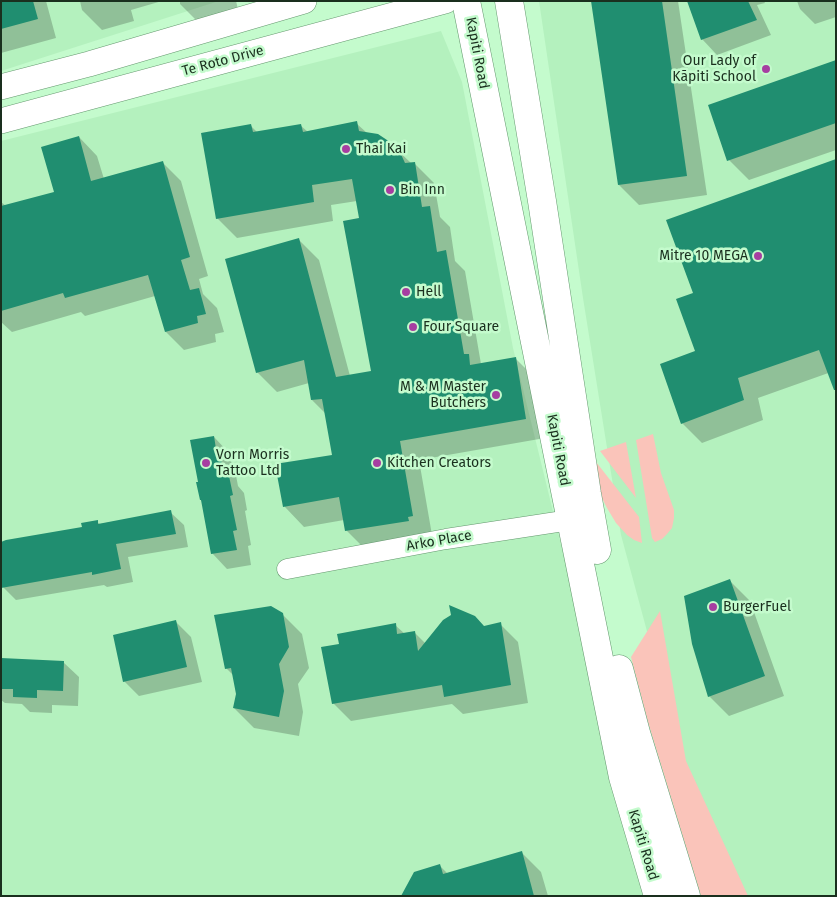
<!DOCTYPE html>
<meta charset="utf-8">
<style>
body{margin:0}
#map{position:relative;width:837px;height:897px;overflow:hidden;background:#c4fbcd;font-family:"Fira Sans",sans-serif}
canvas{display:block}
.frame{position:absolute;inset:0;border:2px solid #1a2f1e;pointer-events:none}
</style>
<div id="map">
<canvas width="837" height="897"></canvas>
<div class="frame"></div>
</div>
<script>
const ctx = document.querySelector('canvas').getContext('2d');
ctx.lineJoin = 'round';
function fillPath(path, color) {
  ctx.fillStyle = color;
  ctx.fill(path, 'evenodd');
}
function poly(rows) {
  const path = new Path2D();
  for (const r of rows) {
    path.moveTo(r[0], r[1]);
    for (let i = 2; i < r.length; i += 2) path.lineTo(r[i], r[i + 1]);
  }
  return path;
}
function strokePath(path, color, width, dash) {
  ctx.strokeStyle = color;
  ctx.lineWidth = width;
  ctx.lineCap = dash ? 'butt' : 'round';
  ctx.setLineDash(dash || []);
  ctx.stroke(path);
}
function label(font, color, halo, rows, align = 'center') {
  ctx.font = font + ' "Fira Sans",sans-serif';
  ctx.lineWidth = 5;
  ctx.setLineDash([]);
  ctx.textBaseline = 'middle';
  ctx.strokeStyle = halo;
  ctx.fillStyle = color;
  for (const [text, x, y, turn = 0] of rows) {
    ctx.save();
    ctx.translate(x, y);
    ctx.rotate((+turn || 0) * Math.PI / 180);
    ctx.textAlign = isNaN(turn) ? turn : align;
    if (halo) ctx.strokeText(text, 0, 0);
    ctx.fillText(text, 0, 0);
    ctx.restore();
  }
}
fillPath(poly([
 [1,1,219,1,1,71],
 [539,1,836,1,836,896,727,896,685,772,621,535,583,298],
 [441,31,462,82,513,348,606,728,653,896,1,896,1,141]
]), '#b4f1be');
fillPath(poly([
 [653,434,661,473,674,510,674,518,672,528,667,534,662,539,655,542,652,538,636,440],
 [626,442,636,498,600,451],
 [593,458,639,517,642,543,634,540,627,535,616,523,607,508,600,494],
 [660,611,686,761,748,896,701,896,648,722,631,657]
]), '#fac4ba');
fillPath(poly([
 [1,1,46,1,56,38,1,53],
 [80,1,162,1,131,10,134,21,102,30,82,10],
 [180,1,236,1,238,9,197,21,180,4],
 [592,1,678,1,707,195,639,205,619,185],
 [688,1,764,1,765,3,757,5,771,35,717,55,702,39],
 [797,1,836,1,836,17,815,24,800,9],
 [836,61,836,150,749,180,729,160],
 [356,123,367,133,392,145,411,163,414,163,434,183,440,217,450,227,455,261,465,271,481,364,515,358,535,378,545,438,419,460,432,535,366,550,346,530,344,520,304,527,285,507,277,466,333,456,326,414,312,400,309,383,277,392,257,372,299,240,319,260,350,376,372,372,361,219,357,201,331,205,333,221,237,238,217,218,251,126,258,133,300,125,308,132],
 [79,137,97,156,104,179,163,163,181,181,208,276,199,279,203,294,217,308,224,332,215,334,216,342,184,350,166,332,155,296,85,316,81,312,12,332,1,322,1,202,6,206,56,193],
 [836,160,834,371,758,398,763,420,702,443,682,423,697,352,695,294],
 [214,437,229,453,230,461,234,465,238,486,244,493,247,510,245,511,251,545,248,546,251,565,227,569,212,553,203,502,201,500],
 [170,512,184,525,188,547,128,557,133,582,107,587,104,585,16,600,3,587,83,528,97,522,100,524],
 [730,581,750,601,784,696,729,716,709,696],
 [282,614,302,634,309,668,298,684,303,712,299,736,254,728,234,708,237,694,234,676,226,668],
 [176,622,191,637,202,682,139,696,124,681],
 [500,624,518,642,528,703,463,714,452,704,351,721,333,703,341,645,395,625,405,634,415,633,426,644,484,627],
 [1,660,63,662,79,677,78,706,52,705,52,713,30,712,22,704,5,703,1,700],
 [521,852,541,872,548,896,403,896,440,866,448,874]
]), '#0003');
fillPath(poly([
 [1,1,33,1,38,19,1,29],
 [591,1,662,1,687,176,618,185],
 [687,1,748,1,757,20,701,40],
 [836,60,836,123,727,161,708,105],
 [357,121,359,131,378,134,393,144,399,150,405,163,415,162,422,207,430,206,437,252,446,250,464,354,469,354,470,365,516,357,526,419,400,441,413,516,408,517,409,521,345,531,339,497,283,507,275,464,332,455,322,399,311,400,304,360,256,373,225,259,299,238,336,377,371,371,343,221,359,218,352,179,312,185,314,202,216,219,201,133,251,124,253,132,301,124,303,132],
 [79,136,91,181,163,161,190,257,181,260,190,290,199,288,206,314,197,316,198,323,165,332,148,275,65,298,63,293,1,311,1,206,54,192,41,147],
 [836,159,836,390,834,390,819,350,738,378,744,400,681,424,660,364,695,351,676,299,693,293,666,220],
 [214,436,216,449,219,448,224,477,229,476,233,495,230,496,237,530,233,531,237,550,211,554,201,500,200,500,196,482,198,482,190,440],
 [171,510,176,534,116,544,121,569,92,575,92,572,1,588,1,542,6,540,82,527,81,523,98,520,98,524],
 [730,579,765,676,708,697,692,644,684,596],
 [449,605,475,616,484,626,501,622,511,685,444,697,442,685,332,704,321,647,339,644,337,634,396,623,397,634,415,631,418,651,443,620,451,615],
 [271,606,283,613,289,647,279,664,284,691,279,717,233,708,236,694,231,668,225,669,214,615],
 [176,620,187,667,123,682,113,635],
 [1,658,64,661,63,691,37,690,37,698,13,697,13,689,1,689],
 [522,851,534,896,401,896,414,872,440,864,443,874]
]), '#208e70');
const minor = poly([
 [287,569,446,539,583,518]
]);
const tertiary = poly([
 [1,87,89,64,304,1],
 [1,121,445,1]
]);
const secondary = poly([
 [466,1,623,777,658,896],
 [509,1,542,201,587,494,597,550],
 [619,669,636,733,686,896]
]);
strokePath(minor, '#65986f', 21);
strokePath(tertiary, '#65986f', 26);
strokePath(secondary, '#65986f', 29);
strokePath(minor, '#fff', 20);
strokePath(tertiary, '#fff', 25);
strokePath(secondary, '#fff', 28);
for (const [x, y, r, color] of [
 [766,69,5,"#a63ea1"],
 [346,149,5,"#a63ea1"],
 [390,190,5,"#a63ea1"],
 [758,256,5,"#a63ea1"],
 [406,292,5,"#a63ea1"],
 [413,327,5,"#a63ea1"],
 [496,395,5,"#a63ea1"],
 [206,463,5,"#a63ea1"],
 [377,463,5,"#a63ea1"],
 [713,607,5,"#a63ea1"]
]) {
  const dot = new Path2D();
  dot.arc(x, y, r, 0, 2 * Math.PI);
  ctx.fillStyle = color;
  ctx.fill(dot);
  strokePath(dot, '#c4fbcd', 2);
}
label('14px', '#1a2f1e', '#c4fbcd', [
 ["Kapiti Road",477,53,79],
 ["Te Roto Drive",223,61,-15],
 ["Kapiti Road",558,450,79],
 ["Arko Place",439,541,-10],
 ["Kapiti Road",643,845,73]
]);
label('14px', '#1a2f1e', '#c4fbcd', [
 ["Our Lady of",756,61,"right"],
 ["Kāpiti School",756,77,"right"],
 ["Thai Kai",356,149],
 ["Bin Inn",400,190],
 ["Mitre 10 MEGA",748,256,"right"],
 ["Hell",416,292],
 ["Four Square",423,327],
 ["M & M Master",486,387,"right"],
 ["Butchers",486,403,"right"],
 ["Vorn Morris",216,455],
 ["Tattoo Ltd",216,471],
 ["Kitchen Creators",387,463],
 ["BurgerFuel",723,607]
], 'left');
</script>
